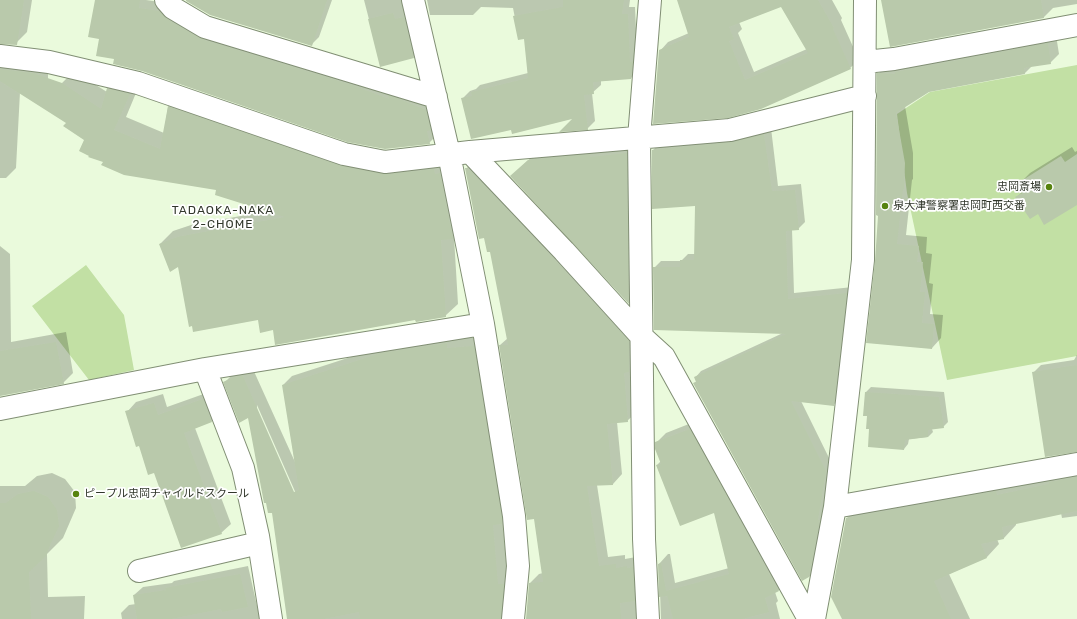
<!DOCTYPE html>
<meta charset="utf-8">
<style>
body{margin:0}
canvas{display:block;background:#eafadc}
</style>
<canvas width="1077" height="619"></canvas>
<script>
const ctx = document.querySelector('canvas').getContext('2d');
ctx.lineJoin = 'round';
function fillPath(path, color) {
  ctx.fillStyle = color;
  ctx.fill(path, 'evenodd');
}
function poly(rows) {
  const path = new Path2D();
  for (const r of rows) {
    path.moveTo(r[0], r[1]);
    for (let i = 2; i < r.length; i += 2) path.lineTo(r[i], r[i + 1]);
  }
  return path;
}
function strokePath(path, color, width, dash) {
  ctx.strokeStyle = color;
  ctx.lineWidth = width;
  ctx.lineCap = dash ? 'butt' : 'round';
  ctx.setLineDash(dash || []);
  ctx.stroke(path);
}
function label(font, color, halo, rows, align = 'center') {
  ctx.font = font + ' Rubik,"Noto Sans JP",sans-serif';
  ctx.lineWidth = 3.5;
  ctx.setLineDash([]);
  ctx.textBaseline = 'middle';
  ctx.strokeStyle = halo;
  ctx.fillStyle = color;
  for (const [text, x, y, turn = 0] of rows) {
    ctx.save();
    ctx.translate(x, y);
    ctx.rotate((+turn || 0) * Math.PI / 180);
    ctx.textAlign = isNaN(turn) ? turn : align;
    if (halo) ctx.strokeText(text, 0, 0);
    ctx.fillText(text, 0, 0);
    ctx.restore();
  }
}
fillPath(poly([
 [1077,65,1077,356,947,380,907,193,897,114,930,92],
 [86,265,124,315,134,370,89,380,32,306]
]), '#c2e0a4');
fillPath(poly([
 [0,0,32,0,27,32,17,42,0,43],
 [96,0,146,0,167,3,434,102,437,135,429,143,116,59,100,38],
 [186,0,332,0,319,37,311,45],
 [364,0,409,0,421,50,413,57,381,66],
 [427,0,630,0,629,7,635,7,638,71,631,78,601,81,601,85,592,93,595,121,587,129,575,118,512,129,462,99,470,91,476,89,480,85,528,73,525,37,519,39,513,8,481,7,473,15,430,15],
 [678,0,832,0,842,18,841,20,859,60,850,68,761,108,660,51,668,42,689,33],
 [781,6,807,49,754,72,738,33,742,29,739,22],
 [882,0,1077,0,1077,4,1053,8,1043,18],
 [1056,35,1059,54,1050,63,1032,66,1025,73,929,91,905,106,913,153,913,179,912,180,906,235,927,237,926,253,932,254,929,283,933,284,930,314,943,315,941,338,932,348,876,261,879,215,878,74,887,65],
 [0,52,48,64,48,94,20,92,16,168,6,178,0,178],
 [74,71,107,92,108,89,120,76,141,81,126,117,164,133,168,107,181,94,354,154,447,157,465,226,454,237,458,304,445,316,273,329,178,265,160,244,173,231,191,225,268,211,218,189,104,161,85,139,67,123,62,83],
 [771,128,778,186,801,184,805,222,798,229,792,229,794,293,853,287,840,399,833,405,801,401,832,464,815,570,809,577,694,383,697,381,695,378,701,371,783,333,654,268,661,261,681,261,688,254,695,254,696,205,653,150,659,144],
 [635,145,636,294,629,302,520,168,537,152],
 [1072,147,1075,152,1077,151,1077,204,1038,213,1017,197,1024,190,1020,183,1030,173],
 [475,159,638,331,637,412,627,421,617,422,622,474,613,484,597,485,608,557,625,555,625,559,636,557,650,619,527,619,530,583,539,574,543,573,535,518,500,345,508,338,491,251,466,169],
 [0,246,10,254,11,342,66,332,73,373,63,383,0,395],
 [483,337,511,514,503,522,507,575,514,619,288,619,273,512,249,417,225,382,234,373,252,367,295,462,283,385,292,376,391,344,456,338],
 [257,405,297,496,295,497,257,410],
 [1077,355,1077,451,1033,373,1041,365,1074,360],
 [871,387,944,392,948,422,943,427,932,429,933,432,928,437,909,439,908,444,904,449,870,428,866,392],
 [212,391,221,412,212,421,195,428,231,524,221,533,155,472,139,445,127,412,136,402,163,394,167,407],
 [699,420,788,581,779,590,775,592,778,601,776,603,780,619,661,619,659,564,668,554,670,554,675,583,729,568,715,512,657,465,661,461,656,443,666,433],
 [1077,467,1077,516,1062,518,1061,513,1016,523,1016,525,1004,538,997,539,999,544,987,557,949,574,970,619,844,619,847,518,859,505],
 [52,473,65,479,75,492,76,508,63,538,47,554,48,597,85,596,84,619,0,619,0,486,25,486,37,476],
 [248,566,260,619,122,619,121,613,129,605,136,604,134,595,143,587,172,583,174,581]
]), '#0003');
fillPath(poly([
 [0,0,24,0,17,45,0,44],
 [95,0,140,0,139,8,159,11,167,19,201,39,352,85,389,99,388,95,397,98,426,110,431,130,427,131,430,144,385,149,347,142,142,71,113,64,114,59,96,56,99,39,88,37],
 [186,0,327,0,312,46,210,15,186,1],
 [563,0,624,0,622,14,628,14,630,62,633,61,631,79,593,82,594,94,584,95,588,130,559,132,572,119,512,134,511,130,471,139,461,98,472,96,471,92,528,78,524,39,518,40,513,16,563,7],
 [677,0,818,0,834,28,833,29,851,69,761,109,728,118,653,124,659,50,689,37],
 [781,7,808,53,745,80,729,41,734,39,729,27],
 [881,0,1041,0,1044,18,890,47],
 [393,13,395,19,404,17,414,58,380,67,368,19],
 [1048,43,1051,64,1024,68,1025,74,929,92,896,113,905,163,904,189,903,189,897,244,919,246,917,262,923,262,920,292,925,292,922,323,934,324,932,349,866,343,875,261,878,216,876,215,877,73,895,74,895,72],
 [0,69,33,73,62,83,101,109,107,88,130,94,114,130,160,149,168,106,342,166,386,174,434,169,435,174,440,173,453,239,441,240,446,317,416,322,415,320,275,345,273,330,260,333,258,320,193,332,192,326,189,327,178,267,170,272,159,244,177,237,285,217,215,195,216,190,124,175,101,165,103,162,88,157,89,156,79,151,84,140,63,126,66,123,0,81],
 [764,134,772,191,795,190,799,230,786,231,788,299,847,293,834,406,791,401,826,471,818,520,820,520,809,577,802,581,693,383,696,382,694,377,786,334,654,330,653,267,680,267,680,260,694,260,695,206,652,209,652,150,731,142],
 [627,153,629,304,510,176,528,160,590,154,590,157],
 [1077,154,1077,205,1044,225,1038,214,1030,219,1015,197,1024,192,1018,183,1061,156,1065,162],
 [465,168,468,168,555,260,629,341,629,372,624,373,628,422,607,424,613,485,587,486,599,566,616,564,616,568,627,566,627,568,633,567,635,601,620,603,621,619,526,619,529,583,543,582,534,519,527,520,499,345,508,345,490,252,487,252,484,238,479,239],
 [56,342,64,384,0,396,0,351],
 [447,343,447,348,474,346,502,518,502,524,493,525,498,584,504,584,501,619,360,619,359,612,324,619,287,619,272,513,268,513,266,503,264,503,248,418,239,423,223,382,234,377,243,376,294,492,299,490,282,385,381,353],
 [1077,365,1077,452,1045,457,1032,372],
 [865,392,939,397,944,428,928,430,928,437,905,440,904,450,868,447,869,429,866,429,867,416,863,416],
 [203,399,212,422,184,433,222,534,181,548,154,473,148,475,139,446,136,447,125,411,154,403,158,415],
 [690,429,779,591,765,598,769,612,742,619,673,619,667,595,667,596,659,597,658,564,661,563,666,591,729,574,714,513,680,526,656,465,661,464,655,449,655,442],
 [1077,477,1077,511,1002,527,1004,539,981,544,987,558,934,581,951,619,842,619,831,597,846,518,996,491,997,495,1049,484,1049,482],
 [34,491,48,497,57,510,59,526,51,543,46,556,29,572,31,619,0,619,0,503,6,503,18,494],
 [240,574,248,607,222,612,221,609,171,619,137,619,133,595,166,590,165,588]
]), '#b9c9ab');
const minor = poly([
 [166,0,173,8,205,27,436,97],
 [413,0,449,154,483,324,514,516,518,566,513,619],
 [0,56,49,62,138,83,344,154,385,162,470,152,730,130,865,96],
 [865,62,894,59,1077,25],
 [470,152,564,251,642,337,664,357,809,619],
 [205,369,243,468,258,536,271,619],
 [0,409,205,369,483,324],
 [835,507,1077,464],
 [139,571,259,543],
 [648,619,644,539,639,138,650,0],
 [814,619,835,507,863,260,865,0]
]);
strokePath(minor, '#818f74', 24);
strokePath(minor, '#fff', 22);
for (const [x, y, r, color] of [
 [1049,187,4,"#56830e"],
 [885,206,4,"#56830e"],
 [76,494,4,"#56830e"]
]) {
  const dot = new Path2D();
  dot.arc(x, y, r, 0, 2 * Math.PI);
  ctx.fillStyle = color;
  ctx.fill(dot);
  strokePath(dot, '#fff', 1.5);
}
label('11px', '#31372b', '#fff', [
 ["忠岡斎場",1041,187,"right"],
 ["泉大津警察署忠岡町西交番",893,206],
 ["ピープル忠岡チャイルドスクール",84,494]
], 'left');
ctx.letterSpacing = '1px';
label('12px', '#31372b', '#fff', [
 ["TADAOKA-NAKA",223,211],
 ["2-CHOME",223,225]
]);
ctx.letterSpacing = '0px';
</script>
